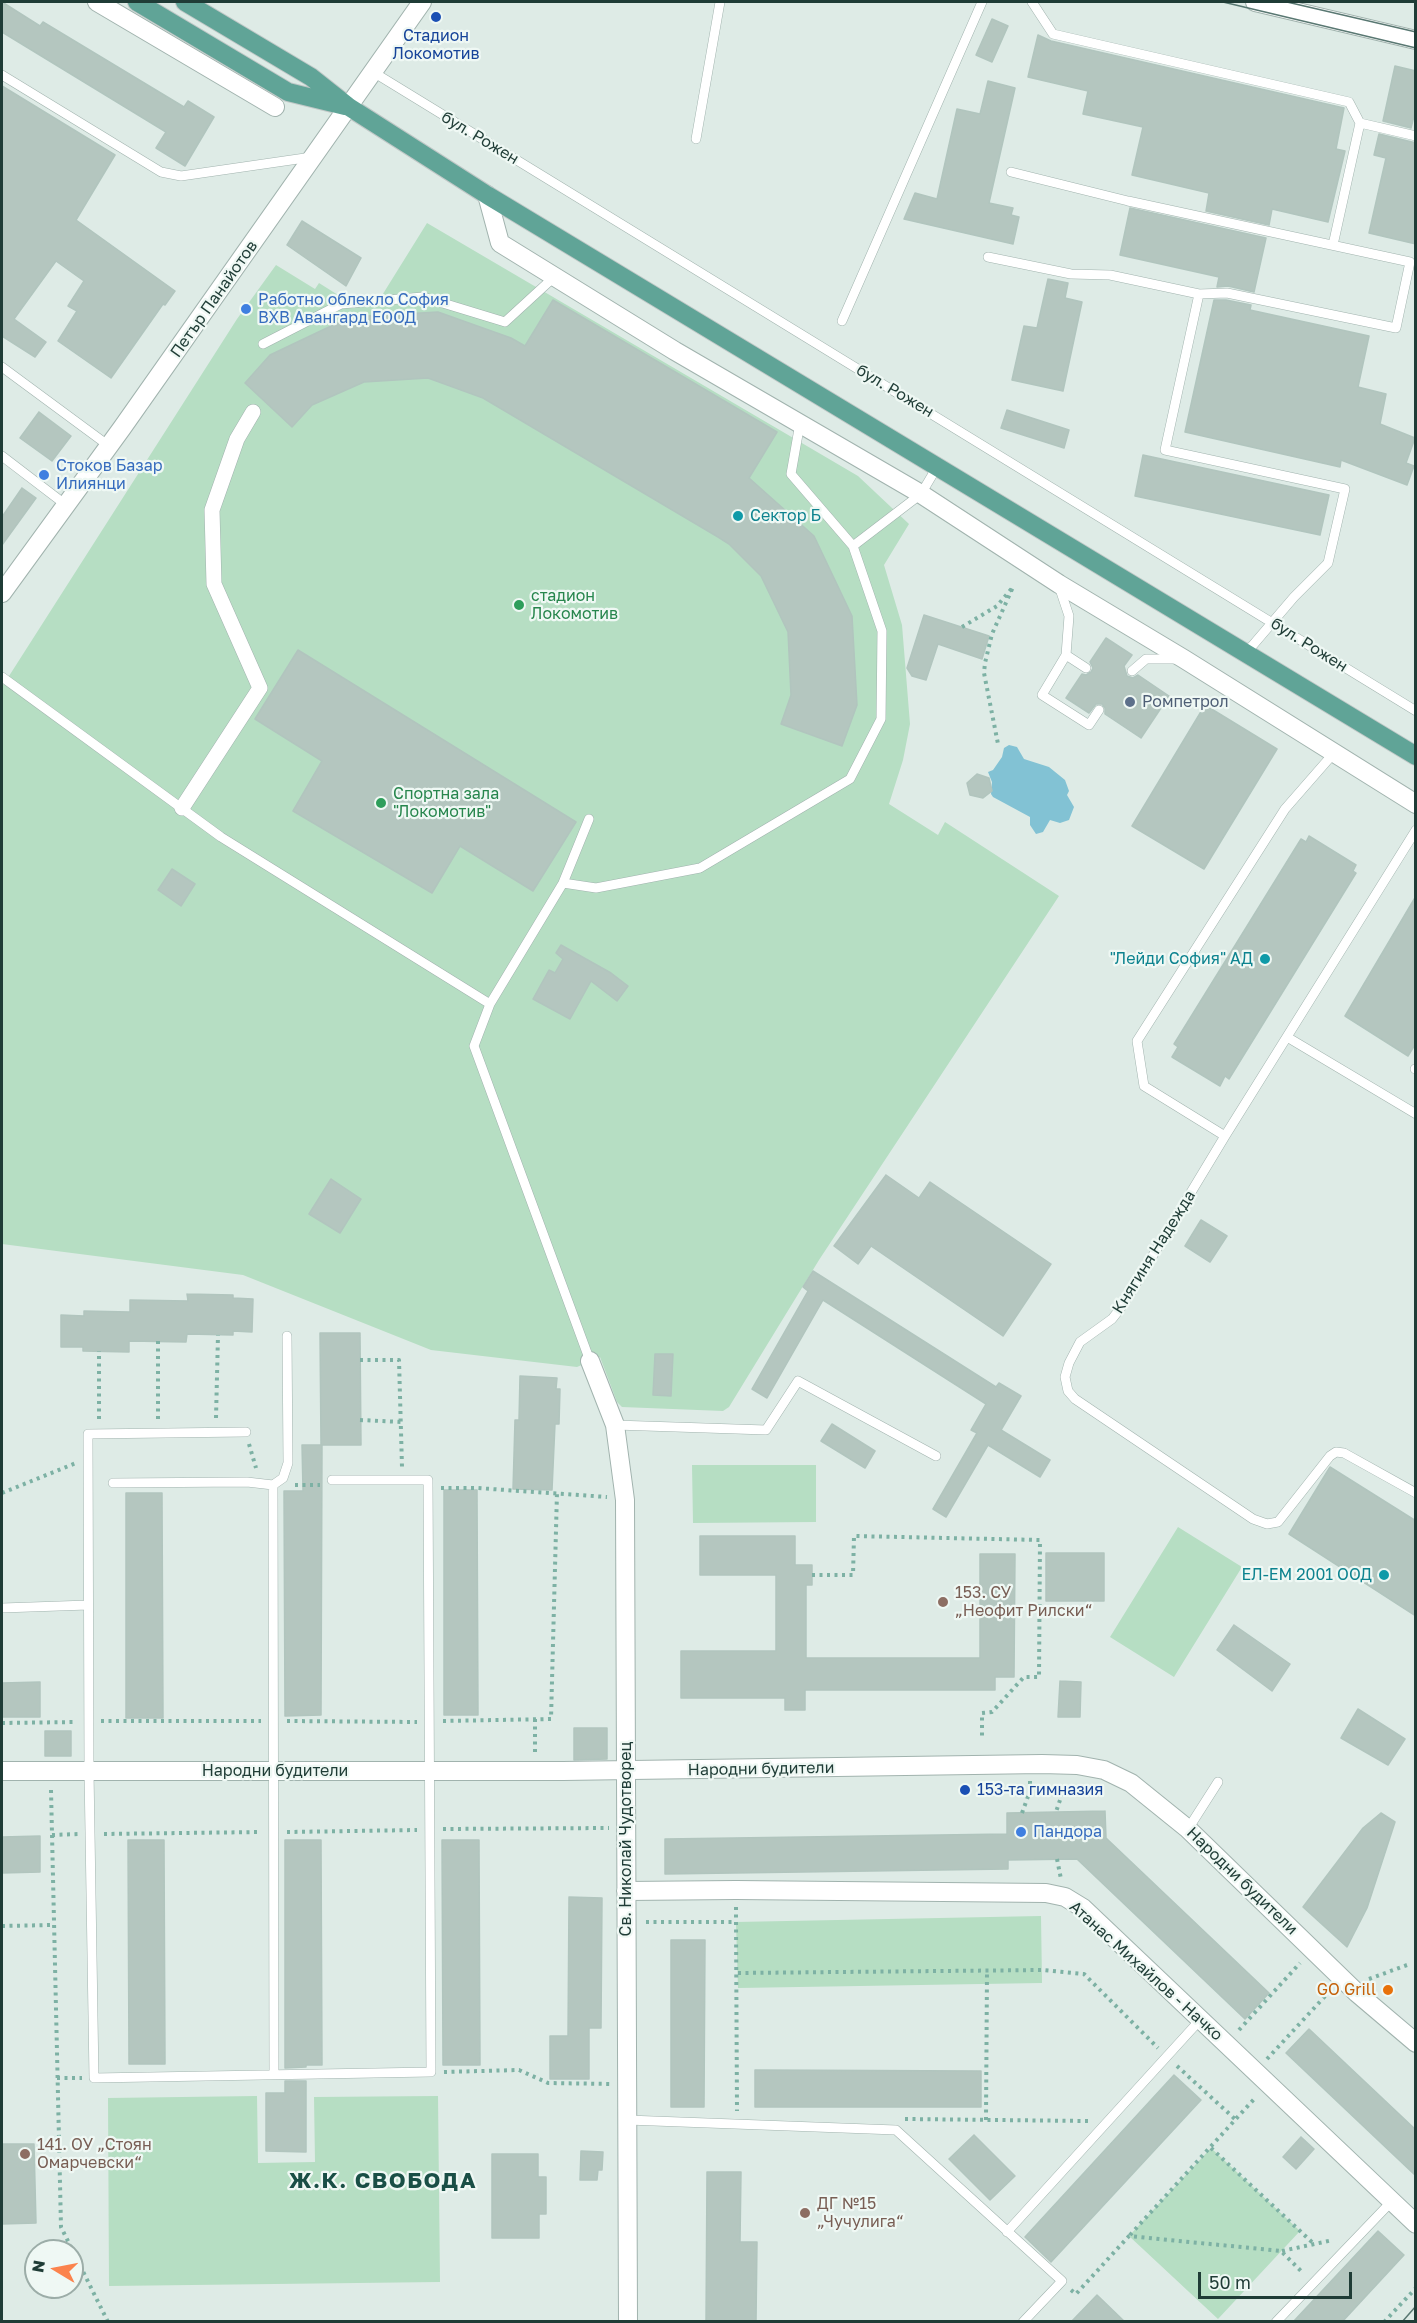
<!DOCTYPE html>
<meta charset="utf-8">
<style>
body{margin:0}
#map{position:relative;width:1417px;height:2323px;overflow:hidden;background:#deebe6;font-family:"Golos Text",sans-serif}
canvas{display:block}
.frame{position:absolute;inset:0;border:3px solid #1f3c36;pointer-events:none}
.north{position:absolute;left:24px;top:2239px;width:60px;height:60px;box-sizing:border-box;background:#eff8f4;border:2px solid #9cada8;border-radius:50%;rotate:280deg;font-size:16px;font-weight:700;line-height:24px;text-align:center;color:#1f3c36}
.north::after{content:'';display:block;margin:auto;width:21px;height:27px;background:#fb834d;clip-path:polygon(50% 0,100% 100%,50% 72%,0 100%)}
.scale{position:absolute;left:1198px;top:2272px;width:154px;height:27px;box-sizing:border-box;border:3px solid #1f3c36;border-top:0;padding-left:8px;font-size:18px;line-height:21px;white-space:nowrap;color:#1f3c36;-webkit-text-stroke:4px #eff8f4;paint-order:stroke}
</style>
<div id="map">
<canvas width="1417" height="2323"></canvas>
<div class="frame"></div>
<div class="north">N</div>
<div class="scale">50 m</div>
</div>
<script>
const ctx = document.querySelector('canvas').getContext('2d');
ctx.lineJoin = 'round';
function fillPath(path, color) {
  ctx.fillStyle = color;
  ctx.fill(path, 'evenodd');
}
function poly(rows) {
  const path = new Path2D();
  for (const r of rows) {
    path.moveTo(r[0], r[1]);
    for (let i = 2; i < r.length; i += 2) path.lineTo(r[i], r[i + 1]);
  }
  return path;
}
function strokePath(path, color, width, dash) {
  ctx.strokeStyle = color;
  ctx.lineWidth = width;
  ctx.lineCap = dash ? 'butt' : 'round';
  ctx.setLineDash(dash || []);
  ctx.stroke(path);
}
function label(font, color, halo, rows, align = 'center') {
  ctx.font = font + ' "Golos Text",sans-serif';
  ctx.lineWidth = 4.5;
  ctx.setLineDash([]);
  ctx.textBaseline = 'middle';
  ctx.strokeStyle = halo;
  ctx.fillStyle = color;
  for (const [text, x, y, turn = 0] of rows) {
    ctx.save();
    ctx.translate(x, y);
    ctx.rotate((+turn || 0) * Math.PI / 180);
    ctx.textAlign = isNaN(turn) ? turn : align;
    if (halo) ctx.strokeText(text, 0, 0);
    ctx.fillText(text, 0, 0);
    ctx.restore();
  }
}
fillPath(poly([
 [427,223,858,476,909,524,884,565,902,625,910,724,903,760,889,804,938,835,945,822,1059,896,819,1260,729,1407,723,1411,622,1407,617,1402,600,1357,577,1367,431,1350,243,1275,2,1244,2,687,237,319,276,265,315,289,319,283,346,300,381,297],
 [692,1465,816,1465,816,1522,693,1523],
 [1178,1527,1242,1567,1174,1677,1110,1637],
 [1041,1916,1042,1983,738,1988,736,1922],
 [257,2096,258,2163,315,2162,314,2097,438,2096,440,2282,109,2286,108,2098],
 [1211,2148,1300,2231,1218,2319,1129,2236]
]), '#b6dec3');
fillPath(poly([
 [1009,745,1017,747,1024,759,1049,767,1065,780,1069,791,1067,795,1074,807,1069,820,1060,823,1050,820,1043,832,1036,834,1030,825,1030,817,993,797,991,794,992,782,988,772,993,770,1002,757,1004,748]
]), '#82c2d4');
const building = poly([
 [2,2,40,26,43,22,184,107,188,101,214,117,185,166,156,148,166,132,2,32,2,2],
 [992,19,1008,26,992,62,976,55,992,19],
 [1038,35,1051,41,1344,108,1336,149,1345,151,1328,222,1272,209,1269,225,1206,211,1209,193,1132,175,1143,127,1083,114,1088,91,1028,77,1038,35],
 [1395,66,1416,71,1416,108,1411,128,1383,121,1395,66],
 [988,81,1015,88,989,203,1013,208,1011,215,1019,217,1013,244,904,219,915,193,937,199,957,109,980,114,988,81],
 [2,86,115,155,76,220,175,291,165,305,163,304,111,378,58,341,77,311,68,306,84,281,56,261,14,319,46,342,35,357,2,336,2,86],
 [1379,134,1416,143,1416,244,1369,233,1386,158,1374,155,1379,134],
 [1130,208,1266,238,1254,292,1228,286,1217,287,1219,277,1120,255,1130,208],
 [302,221,361,258,346,286,287,245,302,221],
 [1048,279,1068,283,1065,298,1082,302,1063,391,1012,380,1024,326,1037,328,1048,279],
 [553,300,777,432,749,478,814,536,852,616,857,705,842,746,781,724,791,695,788,632,761,576,729,544,718,537,483,398,428,378,364,382,312,405,292,427,245,383,270,355,350,317,438,312,511,338,525,346,553,300],
 [1214,300,1226,300,1251,305,1250,310,1369,336,1358,387,1386,394,1380,424,1415,438,1406,463,1414,466,1407,485,1341,460,1340,467,1185,432,1214,300],
 [1007,410,1069,430,1064,448,1001,428,1007,410],
 [39,412,71,436,52,461,20,438,39,412],
 [1143,455,1329,495,1320,535,1135,496,1143,455],
 [22,488,36,498,2,545,2,517,22,488],
 [924,615,989,636,982,659,938,644,926,680,912,676,907,668,924,615],
 [1106,638,1132,655,1124,666,1127,676,1133,678,1138,675,1169,696,1141,738,1105,714,1105,708,1102,704,1096,704,1089,713,1066,698,1082,674,1086,675,1091,672,1093,668,1090,662,1106,638],
 [298,650,576,822,533,891,460,846,432,893,293,811,322,761,255,719,298,650],
 [1205,705,1277,749,1204,869,1132,826,1205,705],
 [977,774,989,778,992,791,983,798,970,795,967,783,977,774],
 [1309,836,1356,865,1353,871,1356,873,1229,1079,1225,1076,1220,1086,1172,1057,1178,1047,1174,1044,1301,839,1306,842,1309,836],
 [172,869,195,884,181,906,158,890,172,869],
 [1416,896,1416,1043,1408,1056,1345,1016,1416,896],
 [561,945,611,973,628,986,617,1001,591,981,570,1019,533,999,549,970,555,973,563,959,556,953,561,945],
 [886,1175,919,1198,930,1182,1051,1264,1003,1336,871,1246,858,1264,834,1246,886,1175],
 [331,1179,361,1199,340,1233,309,1214,331,1179],
 [1201,1220,1227,1236,1210,1262,1185,1246,1201,1220],
 [813,1271,996,1387,999,1383,1021,1396,1001,1430,1050,1460,1040,1477,988,1445,946,1517,933,1509,977,1433,971,1430,986,1404,823,1300,767,1398,752,1389,808,1291,803,1287,813,1271],
 [187,1294,233,1295,233,1298,253,1299,252,1332,233,1331,233,1335,187,1334,186,1342,129,1341,129,1352,83,1351,83,1347,61,1347,61,1315,84,1316,84,1311,130,1312,130,1300,188,1301,187,1294],
 [320,1333,360,1333,361,1445,322,1445,321,1715,285,1716,284,1491,303,1491,302,1445,321,1445,320,1333],
 [655,1354,673,1354,671,1396,653,1395,655,1354],
 [520,1376,557,1378,556,1389,560,1389,559,1424,555,1424,552,1490,513,1489,515,1420,519,1420,520,1376],
 [832,1424,875,1451,865,1468,821,1441,832,1424],
 [1330,1467,1416,1521,1416,1616,1289,1534,1330,1467],
 [444,1490,477,1490,478,1715,444,1715,444,1490],
 [126,1493,162,1493,163,1718,126,1718,126,1493],
 [700,1536,795,1536,795,1565,812,1565,812,1585,806,1585,806,1658,980,1658,980,1554,1015,1554,1014,1677,995,1677,995,1690,805,1690,805,1710,785,1710,785,1698,681,1698,681,1651,776,1651,776,1575,700,1575,700,1536],
 [1046,1553,1104,1553,1104,1601,1046,1601,1046,1553],
 [1234,1625,1290,1664,1272,1691,1217,1650,1234,1625],
 [1060,1681,1081,1682,1080,1717,1058,1717,1060,1681],
 [40,1682,40,1717,2,1717,2,1683,40,1682],
 [1358,1709,1405,1739,1388,1765,1341,1738,1358,1709],
 [574,1728,607,1728,607,1759,574,1760,574,1728],
 [45,1731,71,1731,71,1756,45,1756,45,1731],
 [1105,1811,1106,1838,1269,1993,1245,2019,1077,1859,1008,1860,1008,1869,665,1874,665,1839,1007,1834,1007,1813,1105,1811],
 [1381,1813,1395,1822,1367,1908,1347,1947,1303,1907,1363,1828,1381,1813],
 [40,1836,40,1872,2,1873,2,1837,40,1836],
 [128,1840,164,1840,165,2064,129,2064,128,1840],
 [285,1840,321,1840,322,2065,306,2065,306,2067,285,2068,285,1840],
 [442,1840,479,1840,480,2065,443,2065,442,1840],
 [569,1897,602,1898,601,2028,589,2028,589,2079,550,2079,550,2036,568,2036,569,1897],
 [671,1940,705,1940,704,2107,671,2107,671,1940],
 [1309,2029,1416,2130,1416,2176,1286,2053,1309,2029],
 [755,2070,981,2071,981,2107,755,2107,755,2070],
 [1174,2075,1201,2100,1051,2262,1025,2237,1174,2075],
 [285,2081,306,2081,306,2152,266,2151,266,2093,285,2093,285,2081],
 [974,2135,1015,2176,990,2200,949,2159,974,2135],
 [1301,2137,1314,2149,1296,2169,1283,2157,1301,2137],
 [2,2144,34,2144,36,2223,2,2224,2,2144],
 [581,2151,603,2152,602,2170,598,2170,597,2180,580,2180,581,2151],
 [492,2154,538,2154,538,2177,546,2177,546,2214,539,2214,539,2238,492,2238,492,2154],
 [707,2172,741,2172,740,2242,757,2242,756,2322,706,2322,707,2172],
 [1378,2231,1404,2255,1342,2322,1293,2322,1378,2231],
 [1097,2295,1125,2322,1071,2322,1097,2295]
]);
fillPath(building, '#b4c6bf');
strokePath(building, '#b1c5be', 1.5);
const service = poly([
 [1032,2,1053,34,1349,102,1360,123,1416,136],
 [373,72,1416,711],
 [2,75,161,172,181,176,312,157],
 [696,139,720,2],
 [1011,172,1128,201,1410,262,1396,328,1227,293,1199,294],
 [1333,245,1360,123],
 [988,257,1071,274,1110,275,1199,294,1165,450,1345,489,1328,563,1294,597,1247,652],
 [842,321,982,2],
 [263,344,341,304,423,297,505,322,553,278],
 [2,367,109,446],
 [2,456,66,505],
 [853,546,921,494,937,467],
 [1059,586,1069,616,1066,655,1086,668],
 [1066,655,1042,695,1089,725,1099,710],
 [1132,671,1146,659,1179,659],
 [2,677,221,837,490,1004],
 [589,819,563,883,490,1004,474,1046,590,1361],
 [1416,830,1225,1136,1123,1305,1112,1319,1080,1342,1069,1363,1065,1377,1068,1391,1075,1399,1253,1519,1267,1524,1278,1522,1330,1456,1336,1452,1344,1453,1416,1493],
 [563,883,596,888,700,868,850,779,881,719,882,631,853,546,791,474,800,423],
 [1287,1037,1416,1114],
 [1415,1069,1416,1069],
 [1225,1136,1144,1086,1137,1041,1285,809,1333,754],
 [615,1425,766,1430,798,1381,936,1456],
 [246,1432,88,1434,89,1771,94,2078,431,2072,428,1480,332,1480],
 [113,1483,247,1482,273,1485],
 [2,1608,88,1605],
 [1188,1829,1218,1782],
 [274,2075,273,1485,283,1478,288,1463,287,1336],
 [627,2120,896,2130,1062,2281,1023,2322],
 [1007,2232,1200,2020],
 [1276,2322,1392,2201]
]);
const pedestrian = poly([
 [182,808,260,688,214,584,212,510,237,439,253,412]
]);
const minor = poly([
 [97,2,275,107],
 [487,195,500,243,675,351,921,494,1059,584,1184,659,1416,804],
 [2,593,122,428,422,2],
 [590,1361,615,1425,625,1500,628,2322],
 [2,1771,563,1771,1042,1764,1077,1765,1104,1770,1131,1783,1188,1829,1357,1993,1416,2043],
 [626,1891,736,1890,1046,1893,1065,1897,1083,1908,1416,2224]
]);
const tertiary = poly([
 [1255,2,1416,40]
]);
const primary = poly([
 [137,2,288,92,345,106],
 [185,2,311,77,349,107,487,195,1416,756]
]);
strokePath(service, '#a1b3ae', 10);
strokePath(pedestrian, '#a1b3ae', 16);
strokePath(minor, '#a1b3ae', 20);
strokePath(tertiary, '#a1b3ae', 20);
strokePath(primary, '#c0c8c7', 20);
strokePath(poly([
 [962,627,997,606,1013,587,992,634,985,663,984,673,998,744],
 [360,1360,399,1360,402,1467],
 [216,1418,218,1335],
 [99,1419,99,1351],
 [158,1419,158,1341],
 [360,1420,401,1422],
 [249,1444,256,1468],
 [295,1485,320,1485],
 [441,1488,477,1488,607,1497],
 [2,1493,76,1463],
 [812,1575,853,1575,854,1536,1040,1540,1039,1677,1024,1677,992,1712,982,1713,982,1739],
 [535,1719,535,1755],
 [101,1721,261,1721],
 [287,1721,417,1722],
 [443,1721,551,1719,557,1492],
 [2,1723,75,1722],
 [1030,1781,1030,1791,1063,1791,1056,1812],
 [51,1790,61,2227,108,2322],
 [1022,1813,1030,1791],
 [443,1829,609,1828],
 [287,1832,417,1830],
 [104,1834,261,1832],
 [52,1835,78,1834],
 [1057,1859,1061,1879],
 [736,1907,736,1922],
 [646,1922,736,1922,737,2111],
 [2,1926,53,1925],
 [738,1973,1042,1970,1084,1974,1158,2048],
 [1369,1979,1407,1965],
 [1239,2030,1300,1963],
 [1267,2059,1329,1992],
 [1177,2066,1236,2120],
 [444,2072,519,2070,548,2083,611,2084],
 [57,2078,82,2078],
 [905,2119,1089,2121],
 [986,2120,987,1971],
 [1211,2148,1314,2244],
 [1130,2235,1256,2097],
 [1282,2251,1333,2240],
 [1071,2290,1076,2294,1129,2236,1281,2251,1303,2273],
 [1384,2322,1416,2288]
]), '#7db1a4', 4, [3, 4.5]);
strokePath(service, '#fff', 9);
strokePath(pedestrian, '#fff', 15);
strokePath(minor, '#fff', 18);
strokePath(tertiary, '#fff', 18);
strokePath(primary, '#60a497', 18);
strokePath(poly([
 [1223,2,1416,48],
 [1287,2,1416,32],
 [1402,2322,1416,2306]
]), '#597872', 1.5);
for (const [x, y, r, color] of [
 [436,17,6,"#1a4fb4"],
 [246,309,6,"#3f7fe0"],
 [44,475,6,"#3f7fe0"],
 [738,516,6,"#0f9aa8"],
 [519,605,6,"#2e9e5b"],
 [1130,702,6,"#5c6f8a"],
 [381,803,6,"#2e9e5b"],
 [1265,959,6,"#0f9aa8"],
 [1384,1575,6,"#0f9aa8"],
 [943,1602,6,"#8d6e63"],
 [965,1790,6,"#1a4fb4"],
 [1021,1832,6,"#3f7fe0"],
 [1388,1990,6,"#e8710a"],
 [25,2154,6,"#8d6e63"],
 [805,2213,6,"#8d6e63"]
]) {
  const dot = new Path2D();
  dot.arc(x, y, r, 0, 2 * Math.PI);
  ctx.fillStyle = color;
  ctx.fill(dot);
  strokePath(dot, '#eff8f4', 2);
}
label('16px', '#164399', '#eff8f4', [
 ["Стадион",436,36],
 ["Локомотив",436,54],
 ["153-та гимназия",977,1790,"left"]
]);
label('16px', '#1f3c36', '#eff8f4', [
 ["бул. Рожен",480,138,31],
 ["Петър Панайотов",214,299,-55],
 ["бул. Рожен",895,391,31],
 ["бул. Рожен",1309,645,32],
 ["Княгиня Надежда",1154,1252,-58],
 ["Народни будители",761,1769,-1],
 ["Народни будители",275,1771],
 ["Св. Николай Чудотворец",626,1839,-90],
 ["Народни будители",1242,1881,44],
 ["Атанас Михайлов - Начко",1146,1971,42]
]);
label('16px', '#366cbe', '#eff8f4', [
 ["Работно облекло София",258,300],
 ["ВХВ Авангард ЕООД",258,318],
 ["Стоков Базар",56,466],
 ["Илиянци",56,484],
 ["Пандора",1033,1832]
], 'left');
label('16px', '#0d838f', '#eff8f4', [
 ["Сектор Б",750,516,"left"],
 ["\"Лейди София\" АД",1253,959],
 ["ЕЛ-ЕМ 2001 ООД",1372,1575]
], 'right');
label('16px', '#27864d', '#eff8f4', [
 ["стадион",531,596],
 ["Локомотив",531,614],
 ["Спортна зала",393,794],
 ["\"Локомотив\"",393,812]
], 'left');
label('16px', '#4e5e75', '#eff8f4', [
 ["Ромпетрол",1142,702]
], 'left');
label('16px', '#785e54', '#eff8f4', [
 ["153. СУ",955,1593],
 ["„Неофит Рилски“",955,1611],
 ["141. ОУ „Стоян",37,2145],
 ["Омарчевски“",37,2163],
 ["ДГ №15",817,2204],
 ["„Чучулига“",817,2222]
], 'left');
label('16px', '#c56008', '#eff8f4', [
 ["GO Grill",1376,1990]
], 'right');
ctx.letterSpacing = '1.5px';
label('bold 22px', '#1a4f46', '#eff8f4', [
 ["Ж.К. СВОБОДА",383,2181]
]);
ctx.letterSpacing = '0px';
</script>
